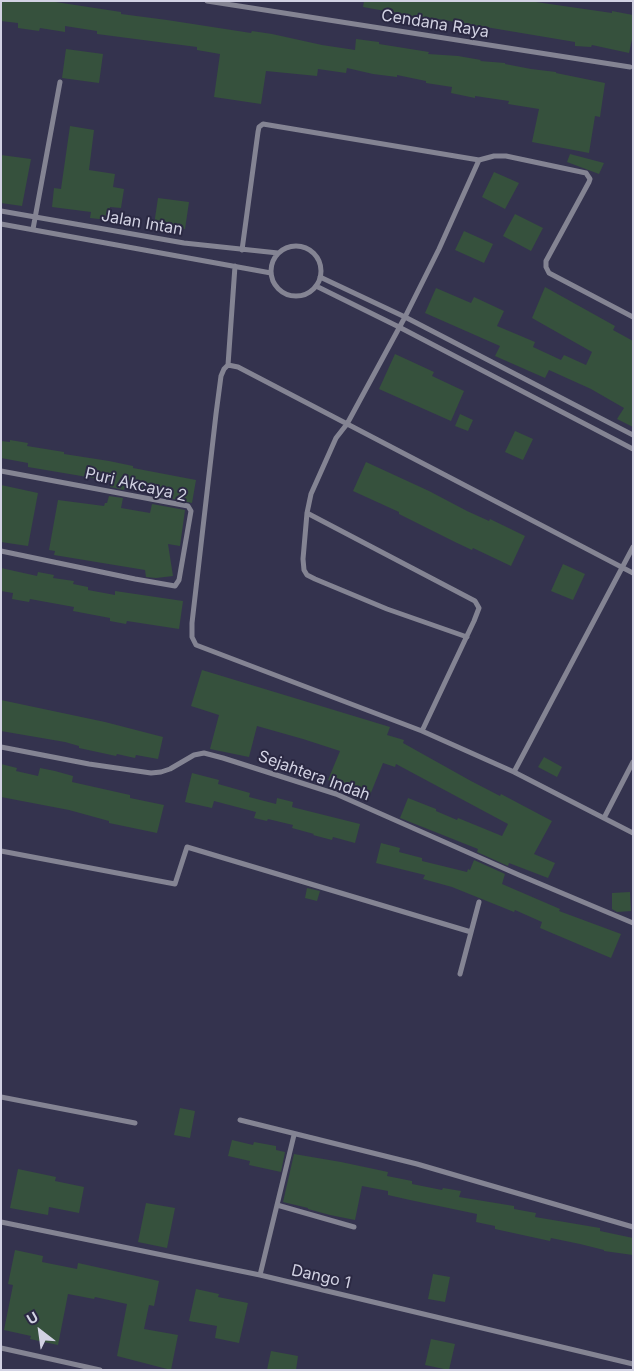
<!DOCTYPE html>
<style>
body{margin:0}
#map{position:relative;width:634px;height:1371px;overflow:hidden;background:#34334e;font-family:Inter,sans-serif}
canvas{display:block}
.frame{position:absolute;inset:0;border:2px solid #d2d2e3;pointer-events:none}
.north{position:absolute;left:15px;top:1306px;width:50px;height:50px;-webkit-text-stroke:4px #2b2943;paint-order:stroke;rotate:330deg;font-size:14px;font-weight:700;line-height:20px;text-align:center;color:#d2d2e3}
.north::after{content:'';display:block;margin:auto;width:18px;height:22px;background:#d2d2e3;clip-path:polygon(50% 0,100% 100%,50% 72%,0 100%)}
</style>
<div id="map">
<canvas width="634" height="1371"></canvas>
<div class="frame"></div>
<div class="north">U</div>
</div>
<script>
const ctx = document.querySelector('canvas').getContext('2d');
ctx.lineJoin = 'round';
function fillPath(path, color) {
  ctx.fillStyle = color;
  ctx.fill(path, 'evenodd');
}
function poly(rows) {
  const path = new Path2D();
  for (const r of rows) {
    if (r.length === 3) {
      path.moveTo(r[0] + r[2], r[1]);
      path.arc(r[0], r[1], r[2], 0, 2 * Math.PI);
      continue;
    }
    path.moveTo(r[0], r[1]);
    for (let i = 2; i < r.length; i += 2) path.lineTo(r[i], r[i + 1]);
  }
  return path;
}
function strokePath(path, color, width, dash) {
  ctx.strokeStyle = color;
  ctx.lineWidth = width;
  ctx.lineCap = dash ? 'butt' : 'round';
  ctx.setLineDash(dash || []);
  ctx.stroke(path);
}
function label(font, color, halo, rows, align = 'center') {
  ctx.font = font + ' Inter,sans-serif';
  ctx.lineWidth = 4;
  ctx.setLineDash([]);
  ctx.textBaseline = 'middle';
  ctx.strokeStyle = halo;
  ctx.fillStyle = color;
  for (const [text, x, y, turn = 0] of rows) {
    ctx.save();
    ctx.translate(x, y);
    ctx.rotate((+turn || 0) * Math.PI / 180);
    ctx.textAlign = isNaN(turn) ? turn : align;
    if (halo) ctx.strokeText(text, 0, 0);
    ctx.fillText(text, 0, 0);
    ctx.restore();
  }
}
fillPath(poly([
 [1,1,49,1,121,12,121,14,167,20,251,33,252,31,272,34,322,45,355,50,356,39,379,42,379,44,429,52,428,54,458,56,481,60,480,61,505,63,505,64,531,69,556,72,556,73,605,83,600,117,595,116,589,153,532,142,539,109,508,104,509,101,475,96,475,98,451,93,452,87,426,83,426,81,397,75,397,77,373,74,347,68,346,73,318,69,317,76,266,71,261,104,214,97,220,54,197,50,197,47,97,34,97,31,65,26,65,32,40,28,39,31,18,28,18,23,1,21],
 [364,1,529,1,612,13,612,11,633,15,633,35,629,53,592,45,591,47,575,46,575,42,432,18,413,16,363,7],
 [66,49,103,54,99,83,62,78],
 [70,126,94,130,89,170,115,174,113,187,124,189,121,208,110,207,108,220,90,218,91,212,52,207,54,188,61,189],
 [570,154,604,163,599,174,567,162],
 [1,155,31,159,22,206,1,203],
 [494,172,519,183,505,209,482,197],
 [158,198,189,202,185,229,154,225],
 [515,214,543,228,531,251,503,236],
 [464,231,493,244,484,263,455,250],
 [545,287,615,326,613,330,633,341,633,427,617,419,624,408,591,389,549,370,545,378,495,356,500,346,425,313,436,288,471,303,474,297,504,311,497,326,535,342,533,347,561,360,564,355,586,365,592,352,532,318],
 [395,354,434,372,432,376,464,391,451,421,379,389],
 [460,414,473,420,468,431,455,426],
 [515,431,533,439,523,460,505,452],
 [10,440,28,443,27,446,64,452,64,454,109,461,133,466,133,468,196,480,192,503,154,495,154,492,125,487,124,490,110,487,111,481,28,467,28,463,1,458,1,441,10,442],
 [366,462,429,491,467,511,489,521,490,519,525,536,511,566,473,548,472,550,455,542,399,514,399,512,353,491],
 [1,485,38,493,28,546,1,542],
 [109,496,123,498,121,508,150,513,152,504,185,510,180,546,168,544,173,576,156,578,146,577,145,570,54,555,55,551,49,550,58,500,104,506,105,503,107,503],
 [563,564,585,574,573,600,551,591],
 [1,568,37,576,38,572,54,575,53,578,74,581,73,584,88,587,88,590,115,595,115,591,183,601,179,629,127,621,126,624,110,621,110,618,73,611,74,607,30,599,29,602,12,599,13,593,1,591],
 [202,670,390,727,387,735,404,740,403,743,471,781,500,796,501,794,552,821,534,854,555,863,548,878,509,863,508,866,477,852,478,849,400,818,408,798,436,809,436,811,457,820,458,818,502,836,508,824,396,764,395,767,383,763,370,795,328,780,340,751,303,739,257,726,249,757,210,749,219,715,191,706],
 [1,700,105,722,163,737,158,759,136,755,135,758,117,754,116,756,79,748,79,746,65,742,1,731],
 [544,757,562,767,557,777,538,767],
 [1,764,17,768,16,771,38,776,40,768,55,771,73,776,72,782,130,795,130,798,164,805,157,833,109,823,109,821,69,810,1,797],
 [192,773,219,780,218,784,250,793,249,797,276,804,277,798,293,802,292,807,360,824,355,843,333,837,332,840,313,835,314,834,292,828,293,825,268,819,267,821,254,818,256,812,214,801,212,808,185,802],
 [381,843,400,848,399,852,422,858,422,861,467,872,468,869,470,870,474,860,505,874,502,884,560,909,559,911,621,934,611,958,540,928,542,922,515,910,514,912,452,887,423,879,425,875,376,863],
 [307,888,320,891,317,901,305,898],
 [630,892,631,911,617,912,612,909,612,893],
 [180,1108,195,1111,190,1138,174,1135],
 [232,1140,253,1145,254,1142,276,1146,276,1150,285,1152,281,1172,249,1165,250,1161,228,1156],
 [294,1154,341,1162,388,1172,387,1176,412,1181,412,1184,442,1190,443,1188,461,1191,459,1197,514,1206,514,1209,536,1213,535,1217,600,1228,600,1231,633,1238,633,1255,604,1251,604,1250,580,1244,551,1238,550,1241,495,1229,495,1226,476,1222,477,1214,410,1200,388,1195,388,1191,362,1186,355,1220,330,1215,308,1209,308,1208,283,1202],
 [18,1169,56,1177,55,1181,84,1187,79,1213,49,1207,48,1215,10,1208],
 [146,1203,175,1208,167,1248,138,1242],
 [15,1250,43,1256,42,1262,77,1269,78,1263,159,1281,154,1306,149,1305,144,1329,178,1335,171,1370,117,1356,127,1304,95,1297,94,1299,68,1294,58,1345,30,1339,31,1336,4,1330,13,1285,8,1284],
 [433,1274,450,1277,445,1302,428,1299],
 [196,1289,219,1294,218,1297,248,1303,239,1343,215,1338,217,1326,189,1321],
 [431,1339,455,1344,449,1370,425,1365],
 [271,1351,298,1356,296,1370,267,1370]
]), '#36513d');
strokePath(poly([
 [207,1,630,67],
 [1,211,184,243,278,253],
 [1,224,271,273],
 [33,229,60,82],
 [296,271,25],
 [242,250,258,132,259,127,263,124,479,160],
 [320,277,405,317,633,435],
 [316,286,399,327,633,449],
 [228,365,235,266],
 [1,471,188,506,191,511,179,580,175,586,135,579,1,551],
 [307,513,475,601,479,608,474,621,422,731,514,772,633,547],
 [467,637,387,609,315,579,307,575,304,570,303,559,307,513,311,494,336,438,347,424,405,317,439,249,479,160,494,156,506,156,586,173,590,179,589,182,546,261,546,267,549,273,633,317],
 [422,731,196,645,192,637,192,623,216,414,221,376,224,369,228,365,238,367,633,573],
 [1,747,89,764,151,773,161,772,170,769,194,755,204,753,223,758,336,794,519,875,633,923],
 [514,772,633,833],
 [604,818,633,762],
 [1,851,175,884,187,847,471,932],
 [460,974,479,902],
 [1,1097,135,1123],
 [240,1120,417,1164,633,1227],
 [277,1205,354,1227],
 [1,1222,260,1275,633,1364],
 [260,1275,294,1135],
 [1,1348,100,1370]
]), '#848493', 5);
label('16px', '#d2d2e3', '#2b2943', [
 ["Cendana Raya",435,24,9],
 ["Jalan Intan",142,223,10],
 ["Puri Akcaya 2",136,485,13],
 ["Sejahtera Indah",314,776,20],
 ["Dango 1",321,1277,13]
]);
</script>
